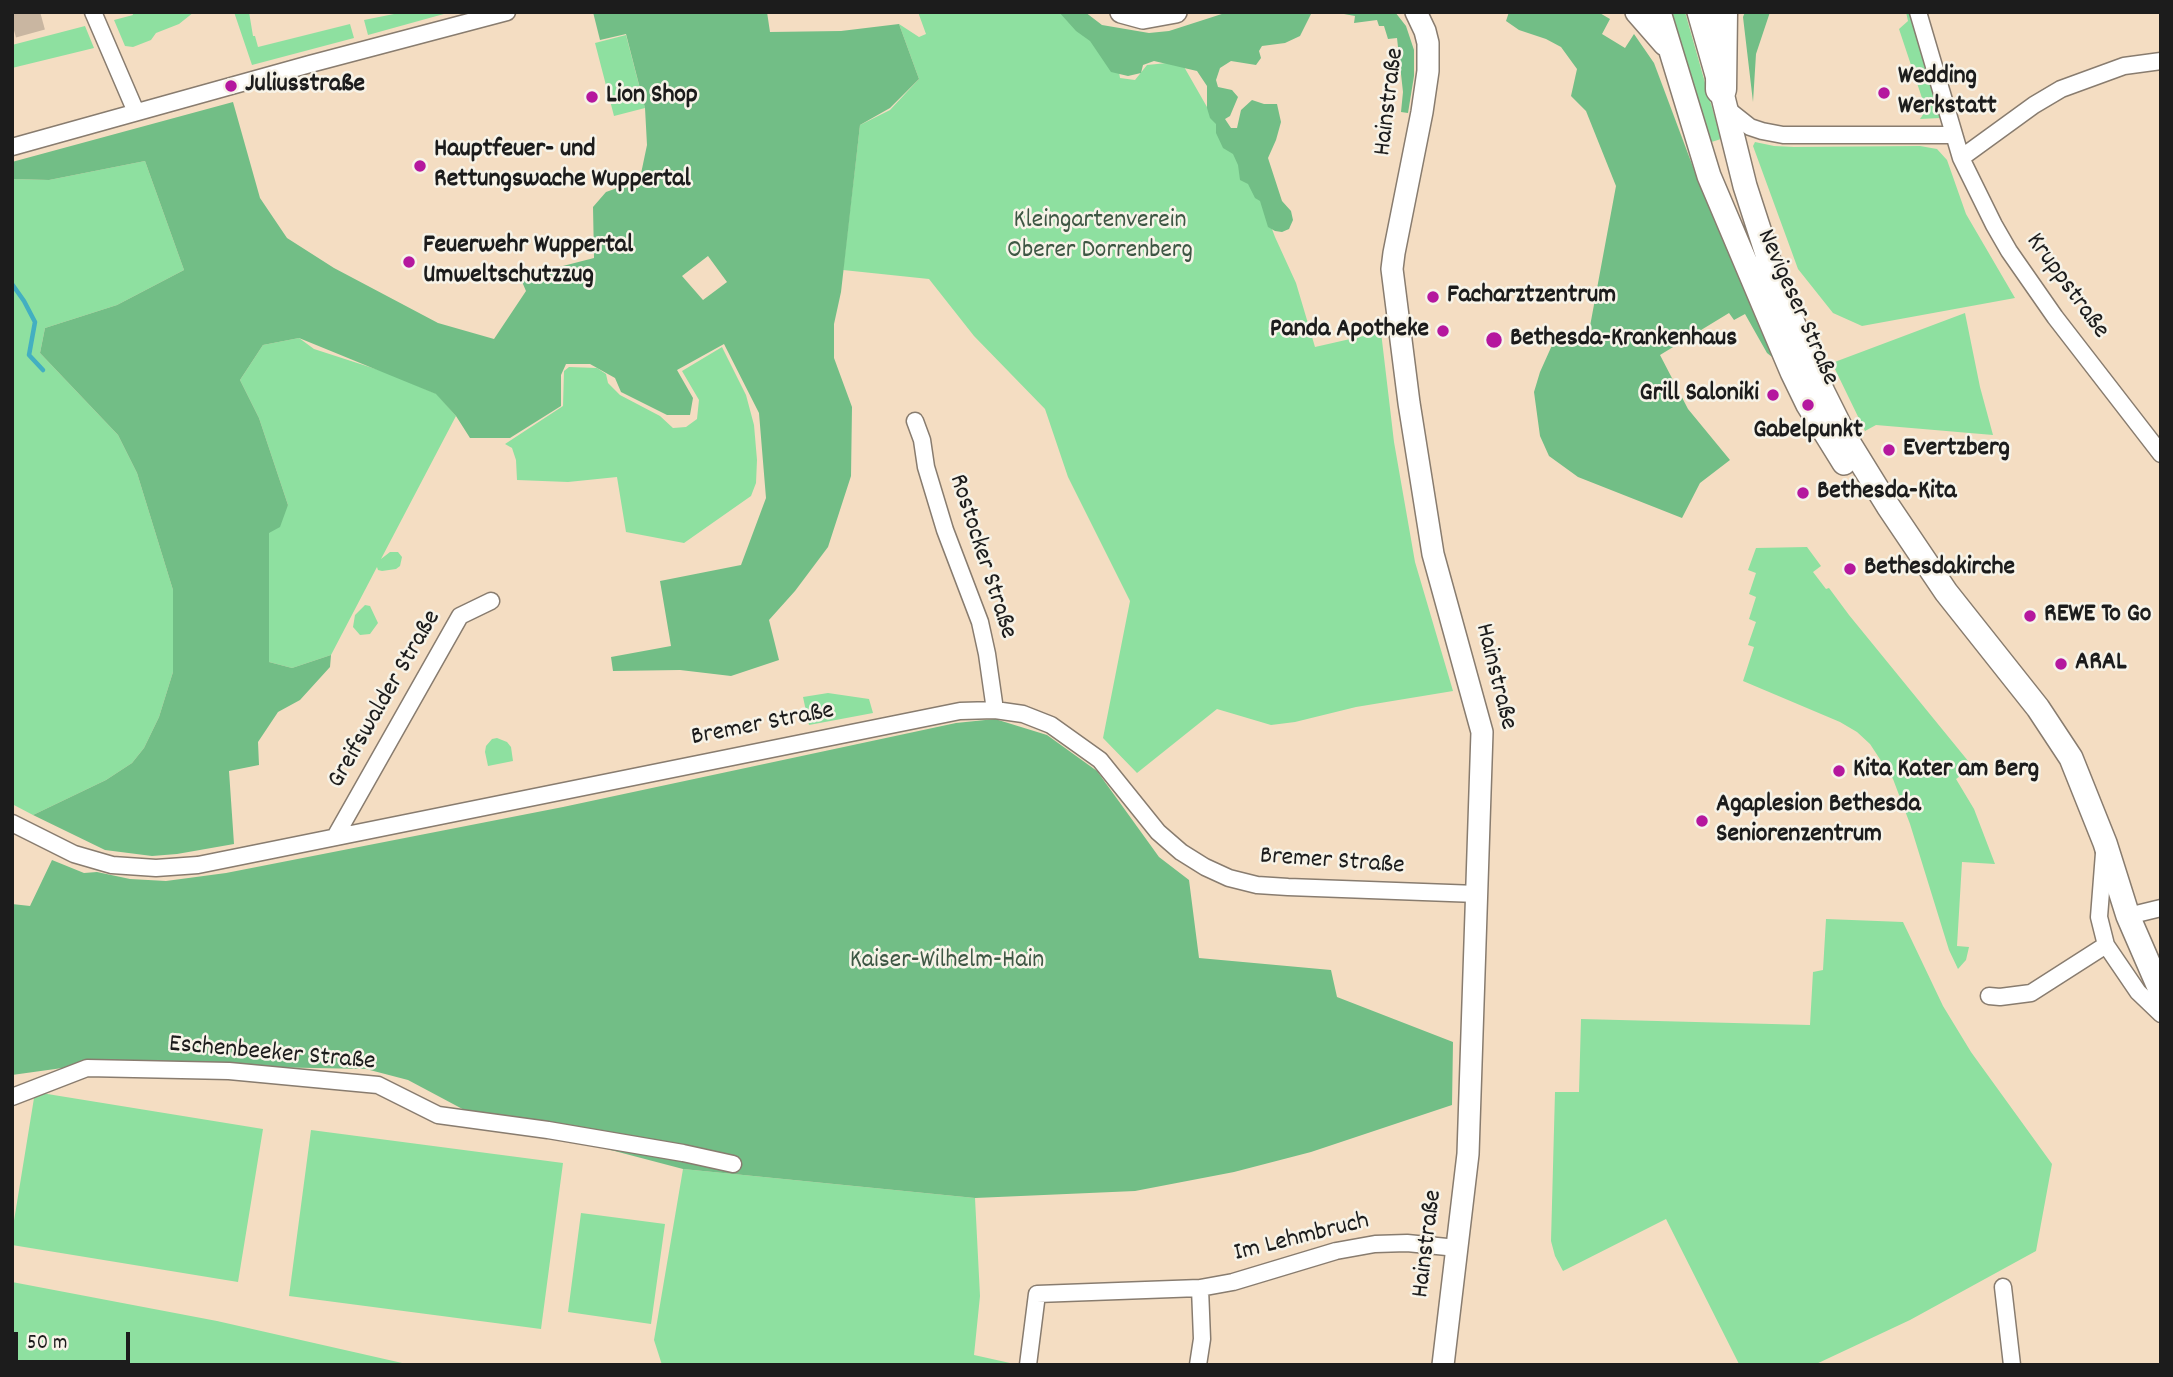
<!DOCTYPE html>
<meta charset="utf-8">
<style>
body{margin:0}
#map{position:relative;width:2173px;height:1377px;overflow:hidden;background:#f4ddc2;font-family:Dekko,sans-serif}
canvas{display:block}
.frame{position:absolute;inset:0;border:14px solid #1c1c1c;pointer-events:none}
.scale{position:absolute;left:14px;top:1332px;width:116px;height:32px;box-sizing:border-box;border:4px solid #1c1c1c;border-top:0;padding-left:9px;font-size:21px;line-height:24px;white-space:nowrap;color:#1c1c1c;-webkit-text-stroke:5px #f7f3e8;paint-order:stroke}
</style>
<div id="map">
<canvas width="2173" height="1377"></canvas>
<div class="frame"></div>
<div class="scale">50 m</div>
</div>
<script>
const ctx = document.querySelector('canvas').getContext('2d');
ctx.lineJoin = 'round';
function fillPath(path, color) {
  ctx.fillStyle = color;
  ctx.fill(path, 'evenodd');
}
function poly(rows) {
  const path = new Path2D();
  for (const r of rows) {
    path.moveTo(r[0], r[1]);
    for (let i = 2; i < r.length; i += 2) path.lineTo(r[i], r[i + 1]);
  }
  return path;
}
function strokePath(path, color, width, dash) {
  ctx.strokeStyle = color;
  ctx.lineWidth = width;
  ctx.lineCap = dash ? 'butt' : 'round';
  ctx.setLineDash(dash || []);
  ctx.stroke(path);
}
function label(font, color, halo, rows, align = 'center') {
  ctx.font = font + ' Dekko,sans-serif';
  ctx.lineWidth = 5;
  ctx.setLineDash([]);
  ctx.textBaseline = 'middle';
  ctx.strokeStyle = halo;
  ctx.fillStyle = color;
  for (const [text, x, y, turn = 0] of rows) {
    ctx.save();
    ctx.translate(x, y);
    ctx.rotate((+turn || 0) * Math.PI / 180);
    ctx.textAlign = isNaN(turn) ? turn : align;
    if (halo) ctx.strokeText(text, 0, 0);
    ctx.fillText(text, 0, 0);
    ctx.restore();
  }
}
fillPath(poly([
 [132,12,194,12,179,24,156,33,151,40,133,47,125,46,114,20,133,15],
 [234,12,249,12,253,36,255,36,258,47,350,24,354,38,252,65],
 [404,12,451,12,368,35,364,20],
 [918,12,1063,12,1117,60,1120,78,1135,80,1147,65,1177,62,1183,65,1263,205,1275,237,1296,283,1315,347,1381,332,1394,442,1415,562,1453,691,1356,707,1295,722,1271,725,1217,709,1137,773,1103,738,1130,601,1068,477,1045,409,974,336,929,279,843,270,860,125,890,110,919,79,899,24,919,37,926,34],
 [1668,12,1685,12,1721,139,1705,144],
 [1906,12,1911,12,1940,118,1920,119,1926,110,1899,29,1908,21],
 [85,26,94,48,12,68,12,45],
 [626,35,645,108,614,116,595,43],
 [1755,142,1774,146,1794,147,1920,146,1937,149,1947,160,1966,214,2015,298,1862,326,1833,313,1798,269,1753,146],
 [145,161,184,270,117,305,45,328,40,353,118,435,137,473,173,590,173,672,159,717,144,748,132,763,106,780,33,815,12,804,12,179,49,180],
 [1965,313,1980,387,1993,435,1876,425,1865,431,1832,363],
 [299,338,314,349,385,372,437,394,456,416,381,559,390,552,398,552,402,557,400,566,396,569,382,571,378,570,377,567,331,655,292,668,269,662,269,532,288,505,259,418,240,380,263,345],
 [722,347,746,395,754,425,757,460,756,483,751,496,684,543,626,532,617,477,568,482,517,480,516,460,512,448,505,444,563,406,564,371,569,367,597,368,606,374,608,383,620,395,660,416,673,428,686,427,697,419,699,400,682,371],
 [1807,547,1821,566,1813,572,1826,589,1829,588,1849,615,1973,767,1956,779,1974,809,1995,864,1962,862,1957,946,1969,947,1966,960,1958,969,1949,950,1910,824,1893,779,1870,744,1857,732,1840,722,1743,681,1754,647,1748,645,1756,622,1749,619,1756,597,1749,594,1756,573,1748,570,1756,548],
 [365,605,370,606,378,623,370,634,360,635,353,627,355,615],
 [828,693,869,699,873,713,809,725,803,697],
 [497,738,507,742,511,747,513,761,488,766,485,752,486,746,492,739],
 [1826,919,1903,922,1943,1006,1971,1052,2052,1164,2036,1251,1910,1320,1814,1365,1739,1364,1666,1219,1563,1271,1555,1256,1551,1241,1555,1092,1579,1092,1581,1019,1810,1025,1813,972,1823,970],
 [35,1092,263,1129,238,1282,12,1245,12,1233],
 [311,1130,563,1163,541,1329,289,1296],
 [683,1169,975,1198,980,1296,974,1355,1019,1365,662,1365,654,1340],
 [581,1213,665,1224,651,1324,568,1312],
 [12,1282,217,1321,411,1365,12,1365]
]), '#8ee0a0');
fillPath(poly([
 [593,12,767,12,770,32,841,31,899,24,919,79,890,108,860,125,841,292,834,324,834,358,852,407,851,476,828,547,795,591,769,620,779,660,731,676,680,670,613,671,611,657,671,646,660,581,741,565,766,498,759,413,724,344,677,370,693,398,690,415,667,415,621,392,615,378,590,364,566,364,561,375,561,406,510,438,470,438,456,416,436,394,299,338,263,345,240,380,259,418,288,505,280,527,269,533,269,662,292,668,331,655,330,667,300,700,278,712,258,742,259,765,229,771,234,844,177,854,152,856,105,850,33,815,106,780,132,763,144,748,159,717,173,672,173,590,137,473,118,435,40,353,45,328,117,305,184,270,145,161,49,180,12,179,12,162,233,102,260,198,287,238,334,268,438,323,494,339,526,291,520,277,594,258,593,207,606,192,620,187,638,188,647,145,645,108,626,34,600,40],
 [708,256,727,282,703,300,682,276],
 [1059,12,1085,12,1102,25,1149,33,1169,31,1228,12,1331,12,1311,14,1300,36,1285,43,1262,46,1259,51,1261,58,1256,65,1231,61,1220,68,1216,80,1218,87,1232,90,1238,97,1230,116,1225,119,1231,128,1237,128,1241,110,1252,100,1264,104,1277,104,1281,122,1276,140,1268,158,1282,201,1291,211,1293,220,1289,229,1282,232,1275,231,1268,227,1260,201,1255,198,1248,184,1240,180,1238,165,1233,154,1223,148,1216,133,1216,124,1210,118,1207,108,1207,86,1197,71,1154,61,1143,65,1141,73,1128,76,1111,72,1090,41,1076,31],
 [1333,12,1395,12,1406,26,1414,50,1414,76,1408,113,1401,112,1403,92,1397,38,1388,39,1384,26,1379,26,1377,20,1354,23,1355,16],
 [1509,12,1598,12,1610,19,1602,34,1625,48,1634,34,1654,63,1699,183,1762,333,1767,338,1772,357,1767,353,1745,314,1734,320,1729,313,1660,355,1688,409,1730,460,1700,483,1682,518,1578,477,1549,456,1540,436,1534,392,1540,372,1553,343,1588,337,1616,186,1586,111,1571,96,1577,69,1561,47,1546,39,1519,30,1506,21],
 [1745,12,1770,12,1756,54,1753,102,1743,17],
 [995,719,1047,735,1097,771,1159,857,1189,880,1199,958,1331,970,1337,997,1453,1042,1452,1105,1311,1152,1234,1172,1135,1191,975,1198,683,1169,470,1113,408,1080,366,1069,263,1067,163,1078,91,1064,12,1075,12,904,30,906,52,860,84,873,97,872,130,879,166,881,226,873,563,807,956,723]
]), '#72be86');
strokePath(poly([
 [12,284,24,301,35,322,29,355,43,370]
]), '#43afc1', 4.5);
strokePath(poly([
 [12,23,52,12]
]), '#c9b6a1', 30, [30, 15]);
const minor = poly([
 [93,12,136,112],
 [1918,12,1961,158,1994,225,2009,251,2055,317,2161,454],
 [1726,108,1750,127,1762,131,1783,135,1954,135],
 [12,147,310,64,507,12],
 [1961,158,2034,105,2061,89,2124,66,2161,61],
 [915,421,922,440,926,467,945,530,980,622,987,654,995,710],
 [12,823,74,854,112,865,156,868,198,865,960,711,995,710,1023,714,1051,725,1100,760,1158,832,1181,852,1205,867,1229,878,1257,885,1288,887,1477,894],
 [335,837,460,616,491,601],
 [2104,853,2099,917,2106,945,2138,992,2161,1014],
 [2128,916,2161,908],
 [1989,996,2000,997,2031,993,2106,945],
 [12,1097,87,1068,229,1071,378,1085,438,1115,548,1130,683,1153,733,1164],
 [2003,1287,2012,1365],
 [1028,1365,1037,1294,1200,1288,1233,1282,1336,1251,1375,1244,1407,1243,1457,1248],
 [1198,1365,1202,1339,1200,1288]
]);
const tertiary = poly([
 [1121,12,1143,18,1176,12],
 [1416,12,1425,31,1428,43,1428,71,1422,112,1394,253,1392,269,1409,403,1433,554,1482,732,1468,1154,1443,1365]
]);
const secondary = poly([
 [1637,12,1665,44],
 [1659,12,1709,176,1792,372,1808,405,1844,463],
 [1699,12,1721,89,1745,186,1778,288,1823,392,1846,438,1888,506,1946,592,2038,708,2071,758,2105,843,2128,916,2161,992]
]);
const motorway = poly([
 [1721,89,1722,12]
]);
strokePath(minor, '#887c6f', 19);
strokePath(tertiary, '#887c6f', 24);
strokePath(secondary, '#887c6f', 26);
strokePath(motorway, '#887c6f', 33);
strokePath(minor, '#fff', 16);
strokePath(tertiary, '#fff', 21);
strokePath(secondary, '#fff', 23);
strokePath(motorway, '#fff', 30);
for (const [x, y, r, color] of [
 [231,86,7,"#b5179e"],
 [1884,93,7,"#b5179e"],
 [592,97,7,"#b5179e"],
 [420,166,7,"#b5179e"],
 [409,262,7,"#b5179e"],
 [1433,297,7,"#b5179e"],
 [1443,331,7,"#b5179e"],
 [1494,340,9,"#b5179e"],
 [1773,395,7,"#b5179e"],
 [1808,405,7,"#b5179e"],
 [1889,450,7,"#b5179e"],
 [1803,493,7,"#b5179e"],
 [1850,569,7,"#b5179e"],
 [2030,616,7,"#b5179e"],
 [2061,664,7,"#b5179e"],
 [1839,771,7,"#b5179e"],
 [1702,821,7,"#b5179e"]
]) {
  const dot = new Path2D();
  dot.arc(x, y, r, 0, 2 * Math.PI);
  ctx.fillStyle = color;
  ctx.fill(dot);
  strokePath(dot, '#f7f3e8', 2.5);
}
label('bold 26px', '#1c1c1c', '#f7f3e8', [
 ["Wedding",1898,78],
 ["Werkstatt",1898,108],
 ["Juliusstraße",245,86],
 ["Lion Shop",606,97],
 ["Hauptfeuer- und",434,151],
 ["Rettungswache Wuppertal",434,181],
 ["Feuerwehr Wuppertal",423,247],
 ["Umweltschutzzug",423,277],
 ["Facharztzentrum",1447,297],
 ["Panda Apotheke",1429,331,"right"],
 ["Bethesda-Krankenhaus",1510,340],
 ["Grill Saloniki",1759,395,"right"],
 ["Gabelpunkt",1808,432,"center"],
 ["Evertzberg",1903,450],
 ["Bethesda-Kita",1817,493],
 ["Bethesdakirche",1864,569],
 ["REWE To Go",2044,616],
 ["ARAL",2075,664],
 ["Kita Kater am Berg",1853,771],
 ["Agaplesion Bethesda",1716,806],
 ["Seniorenzentrum",1716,836]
], 'left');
label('26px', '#1c1c1c', '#f7f3e8', [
 ["Hainstraße",1391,102,-83],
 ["Kruppstraße",2066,287,54],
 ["Nevigeser Straße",1796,308,66],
 ["Rostocker Straße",981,557,72],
 ["Hainstraße",1494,677,76],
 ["Greifswalder Straße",386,700,-60],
 ["Bremer Straße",763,726,-11],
 ["Bremer Straße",1332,863,4],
 ["Eschenbeeker Straße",272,1055,5],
 ["Im Lehmbruch",1302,1239,-14],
 ["Hainstraße",1429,1244,-83]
]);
label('26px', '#3e5744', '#f7f3e8', [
 ["Kleingartenverein",1100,222],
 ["Oberer Dorrenberg",1100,252],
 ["Kaiser-Wilhelm-Hain",947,962]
]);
</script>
